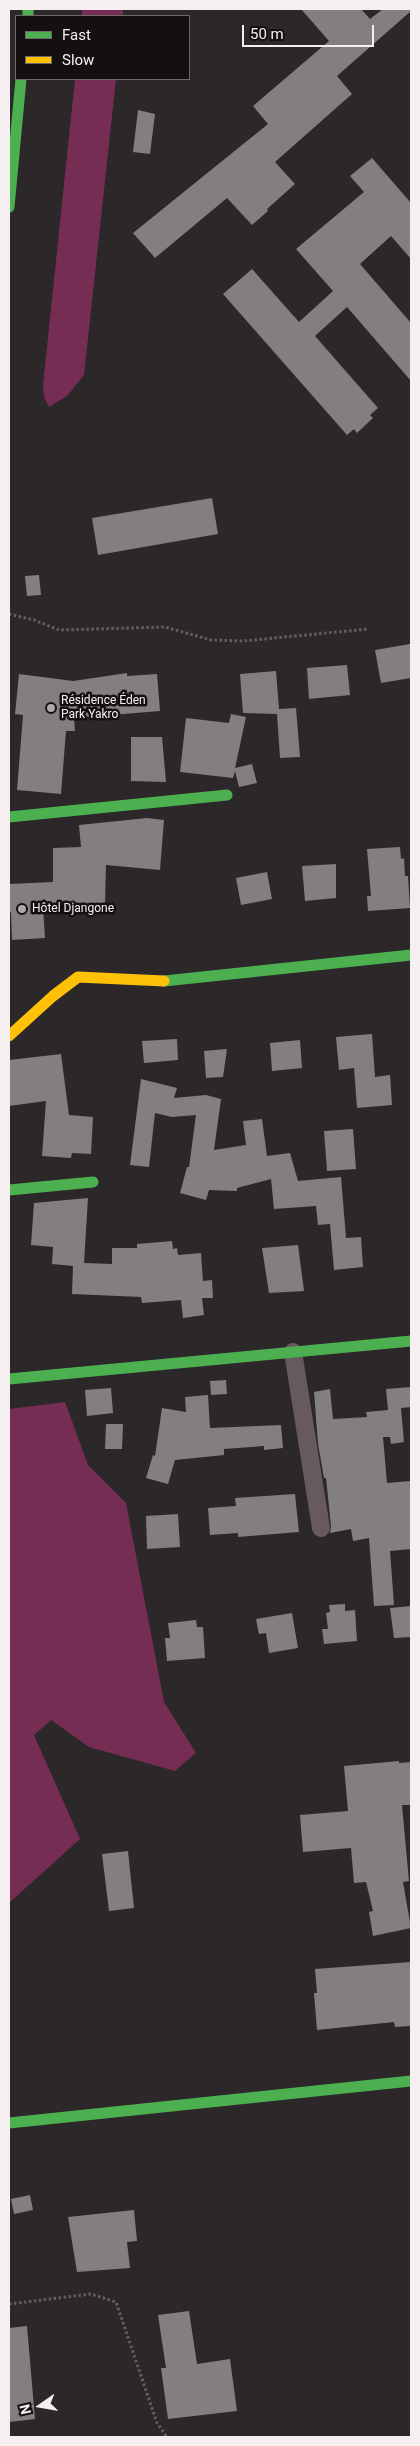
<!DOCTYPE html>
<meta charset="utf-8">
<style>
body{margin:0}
#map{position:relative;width:420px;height:2446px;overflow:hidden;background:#2c2729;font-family:Roboto,sans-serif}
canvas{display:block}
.frame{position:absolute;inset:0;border:10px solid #f6eff2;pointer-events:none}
.legend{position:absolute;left:15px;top:15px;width:175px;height:65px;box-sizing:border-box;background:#141011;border:1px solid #6e696b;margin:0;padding:6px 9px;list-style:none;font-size:15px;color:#f6eff2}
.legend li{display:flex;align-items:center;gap:10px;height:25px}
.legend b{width:25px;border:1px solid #6e696b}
.north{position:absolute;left:15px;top:2381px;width:50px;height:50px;-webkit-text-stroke:4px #141011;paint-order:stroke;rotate:257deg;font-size:14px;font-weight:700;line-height:20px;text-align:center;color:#f6eff2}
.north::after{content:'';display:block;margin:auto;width:18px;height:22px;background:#f6eff2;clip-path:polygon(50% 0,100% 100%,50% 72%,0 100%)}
.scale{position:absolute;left:242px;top:25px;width:132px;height:22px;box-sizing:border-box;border:2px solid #f6eff2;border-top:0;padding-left:6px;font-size:15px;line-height:18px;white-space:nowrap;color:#f6eff2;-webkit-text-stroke:4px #141011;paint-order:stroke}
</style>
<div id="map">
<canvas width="420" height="2446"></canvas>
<div class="frame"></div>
<ul class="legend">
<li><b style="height:6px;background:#4caf50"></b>Fast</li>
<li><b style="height:6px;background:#ffc107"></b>Slow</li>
</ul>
<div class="north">N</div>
<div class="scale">50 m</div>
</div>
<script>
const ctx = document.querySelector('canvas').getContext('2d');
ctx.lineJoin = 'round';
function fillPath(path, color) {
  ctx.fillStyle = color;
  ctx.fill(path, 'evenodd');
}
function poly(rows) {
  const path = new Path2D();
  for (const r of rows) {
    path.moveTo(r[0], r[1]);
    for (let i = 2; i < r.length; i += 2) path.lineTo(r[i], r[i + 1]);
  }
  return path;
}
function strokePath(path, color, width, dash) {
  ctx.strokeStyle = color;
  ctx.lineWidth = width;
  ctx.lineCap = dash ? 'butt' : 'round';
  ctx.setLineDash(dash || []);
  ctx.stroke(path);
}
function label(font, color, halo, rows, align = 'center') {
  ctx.font = font + ' Roboto,sans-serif';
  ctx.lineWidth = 5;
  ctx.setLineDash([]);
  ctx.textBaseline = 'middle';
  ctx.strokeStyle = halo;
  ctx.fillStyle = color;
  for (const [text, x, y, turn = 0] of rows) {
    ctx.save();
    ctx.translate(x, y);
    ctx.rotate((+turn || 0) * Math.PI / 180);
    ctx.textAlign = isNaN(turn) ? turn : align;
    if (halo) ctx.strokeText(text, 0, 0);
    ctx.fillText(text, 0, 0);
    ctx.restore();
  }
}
fillPath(poly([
 [82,9,123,9,123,16,82,16],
 [75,79,116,79,84,375,67,396,49,407,44,397,43,385],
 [65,1402,88,1465,126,1503,164,1702,196,1753,175,1771,89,1747,51,1720,34,1735,80,1839,9,1903,9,1409]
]), '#762d54');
fillPath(poly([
 [301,9,361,9,370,19,383,9,411,9,411,11,337,76,352,94,275,162,295,184,267,209,268,211,252,225,227,198,155,258,133,233,268,124,253,106,329,41],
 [138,110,155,114,150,154,133,152],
 [372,158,411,203,411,259,391,236,360,264,411,323,411,381,347,307,315,336,378,408,370,415,373,418,357,433,354,429,347,435,223,294,252,269,299,322,333,291,296,249,364,192,350,176],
 [212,498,218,534,98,555,92,518],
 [39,575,41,595,27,596,25,576],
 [410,644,411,678,381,683,375,650],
 [347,665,350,695,309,699,307,668],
 [276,671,279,709,296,708,300,757,280,758,277,714,243,713,240,674],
 [127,673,127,676,157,674,160,711,74,718,75,731,66,731,61,794,17,790,23,715,15,714,19,674,73,681],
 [231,714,246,717,235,768,252,764,257,783,239,787,235,771,233,778,180,772,186,718,229,723],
 [131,737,162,737,166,782,131,781],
 [147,818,164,820,160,870,106,865,105,905,43,907,45,938,12,940,11,912,9,912,9,884,53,882,53,848,81,847,79,825],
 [400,847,401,859,404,858,405,876,408,876,410,908,368,911,367,896,371,896,367,849],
 [336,864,336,898,305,901,302,866],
 [267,872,272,899,241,905,236,878],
 [372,1034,375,1077,390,1075,392,1105,357,1108,354,1068,339,1070,336,1037],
 [177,1039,178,1060,144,1063,142,1041],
 [300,1040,302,1068,272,1071,270,1043],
 [227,1049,223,1077,206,1078,204,1051],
 [61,1054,69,1115,93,1117,91,1154,72,1153,71,1158,42,1156,46,1101,9,1106,9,1060],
 [141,1079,177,1088,174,1098,206,1095,221,1099,214,1150,246,1145,243,1121,262,1119,267,1156,290,1153,298,1181,341,1177,346,1238,361,1237,363,1267,334,1270,330,1224,318,1225,316,1206,274,1209,271,1179,237,1188,237,1191,209,1190,206,1200,180,1193,187,1167,189,1167,196,1115,172,1117,155,1113,149,1167,130,1165],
 [353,1129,356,1169,327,1171,324,1131],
 [88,1198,84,1263,112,1264,112,1248,137,1248,137,1244,172,1241,173,1249,177,1248,178,1255,201,1253,203,1281,212,1280,213,1298,202,1298,204,1315,183,1318,181,1300,142,1303,141,1297,72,1294,73,1266,52,1264,53,1247,31,1245,34,1203],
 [298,1245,304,1291,269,1293,262,1248],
 [226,1380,227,1394,211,1395,210,1381],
 [411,1387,411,1407,401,1408,404,1442,391,1444,390,1437,383,1437,387,1483,411,1481,411,1549,390,1551,394,1605,374,1606,369,1538,353,1541,351,1529,330,1533,331,1526,326,1478,324,1478,318,1444,314,1392,330,1389,333,1419,367,1417,366,1412,388,1410,386,1389],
 [111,1388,113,1413,87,1416,85,1390],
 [208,1395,210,1428,281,1425,283,1448,264,1450,264,1446,224,1449,224,1455,175,1460,168,1484,146,1478,153,1455,155,1456,162,1408,186,1412,185,1397],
 [106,1424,123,1424,122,1449,105,1449],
 [295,1494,299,1532,238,1537,238,1533,210,1535,208,1508,236,1506,235,1498],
 [178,1514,180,1547,147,1549,146,1516],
 [345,1604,345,1611,355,1610,357,1641,324,1644,322,1629,328,1629,326,1613,330,1612,329,1605],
 [411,1606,411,1637,394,1638,390,1608],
 [292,1613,298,1648,269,1653,266,1633,259,1634,256,1619],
 [196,1620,197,1627,203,1627,205,1658,167,1661,165,1638,170,1638,168,1623],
 [399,1761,399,1763,411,1762,411,1805,402,1805,409,1881,403,1882,411,1928,373,1936,369,1912,373,1911,366,1882,354,1883,351,1848,303,1852,300,1815,348,1811,344,1766],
 [128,1851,134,1908,109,1911,102,1854],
 [411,1962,411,2026,395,2027,394,2022,317,2030,314,1993,317,1993,315,1969],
 [30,2195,33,2210,14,2214,11,2199],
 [134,2210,137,2241,127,2242,130,2268,77,2272,68,2217],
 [189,2311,197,2364,230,2359,237,2411,168,2419,161,2368,166,2368,158,2315],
 [27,2326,35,2419,9,2422,9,2328]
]), '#837e80');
strokePath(poly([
 [9,614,34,620,59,630,165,627,211,640,243,641,369,629],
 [9,2304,91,2294,116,2302,157,2423,167,2437]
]), '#665d61', 3, [2.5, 2.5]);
strokePath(poly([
 [293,1352,321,1528]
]), '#665a5f', 18);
strokePath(poly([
 [28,9,28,16],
 [9,207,21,79],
 [9,817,227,795],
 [164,981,411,955],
 [9,1190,93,1182],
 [9,1379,411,1341],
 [9,2123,411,2081]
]), '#4caf50', 11);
strokePath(poly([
 [9,1036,53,996,78,977,164,981]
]), '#ffc107', 11);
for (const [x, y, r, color] of [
 [51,708,5,"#afa9ac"],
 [22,909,5,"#afa9ac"]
]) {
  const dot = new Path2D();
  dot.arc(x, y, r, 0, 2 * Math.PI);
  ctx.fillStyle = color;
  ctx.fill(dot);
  strokePath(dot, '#141011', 2);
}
label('12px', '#f6eff2', '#141011', [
 ["Résidence Éden",61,701],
 ["Park Yakro",61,715],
 ["Hôtel Djangone",32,909]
], 'left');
</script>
